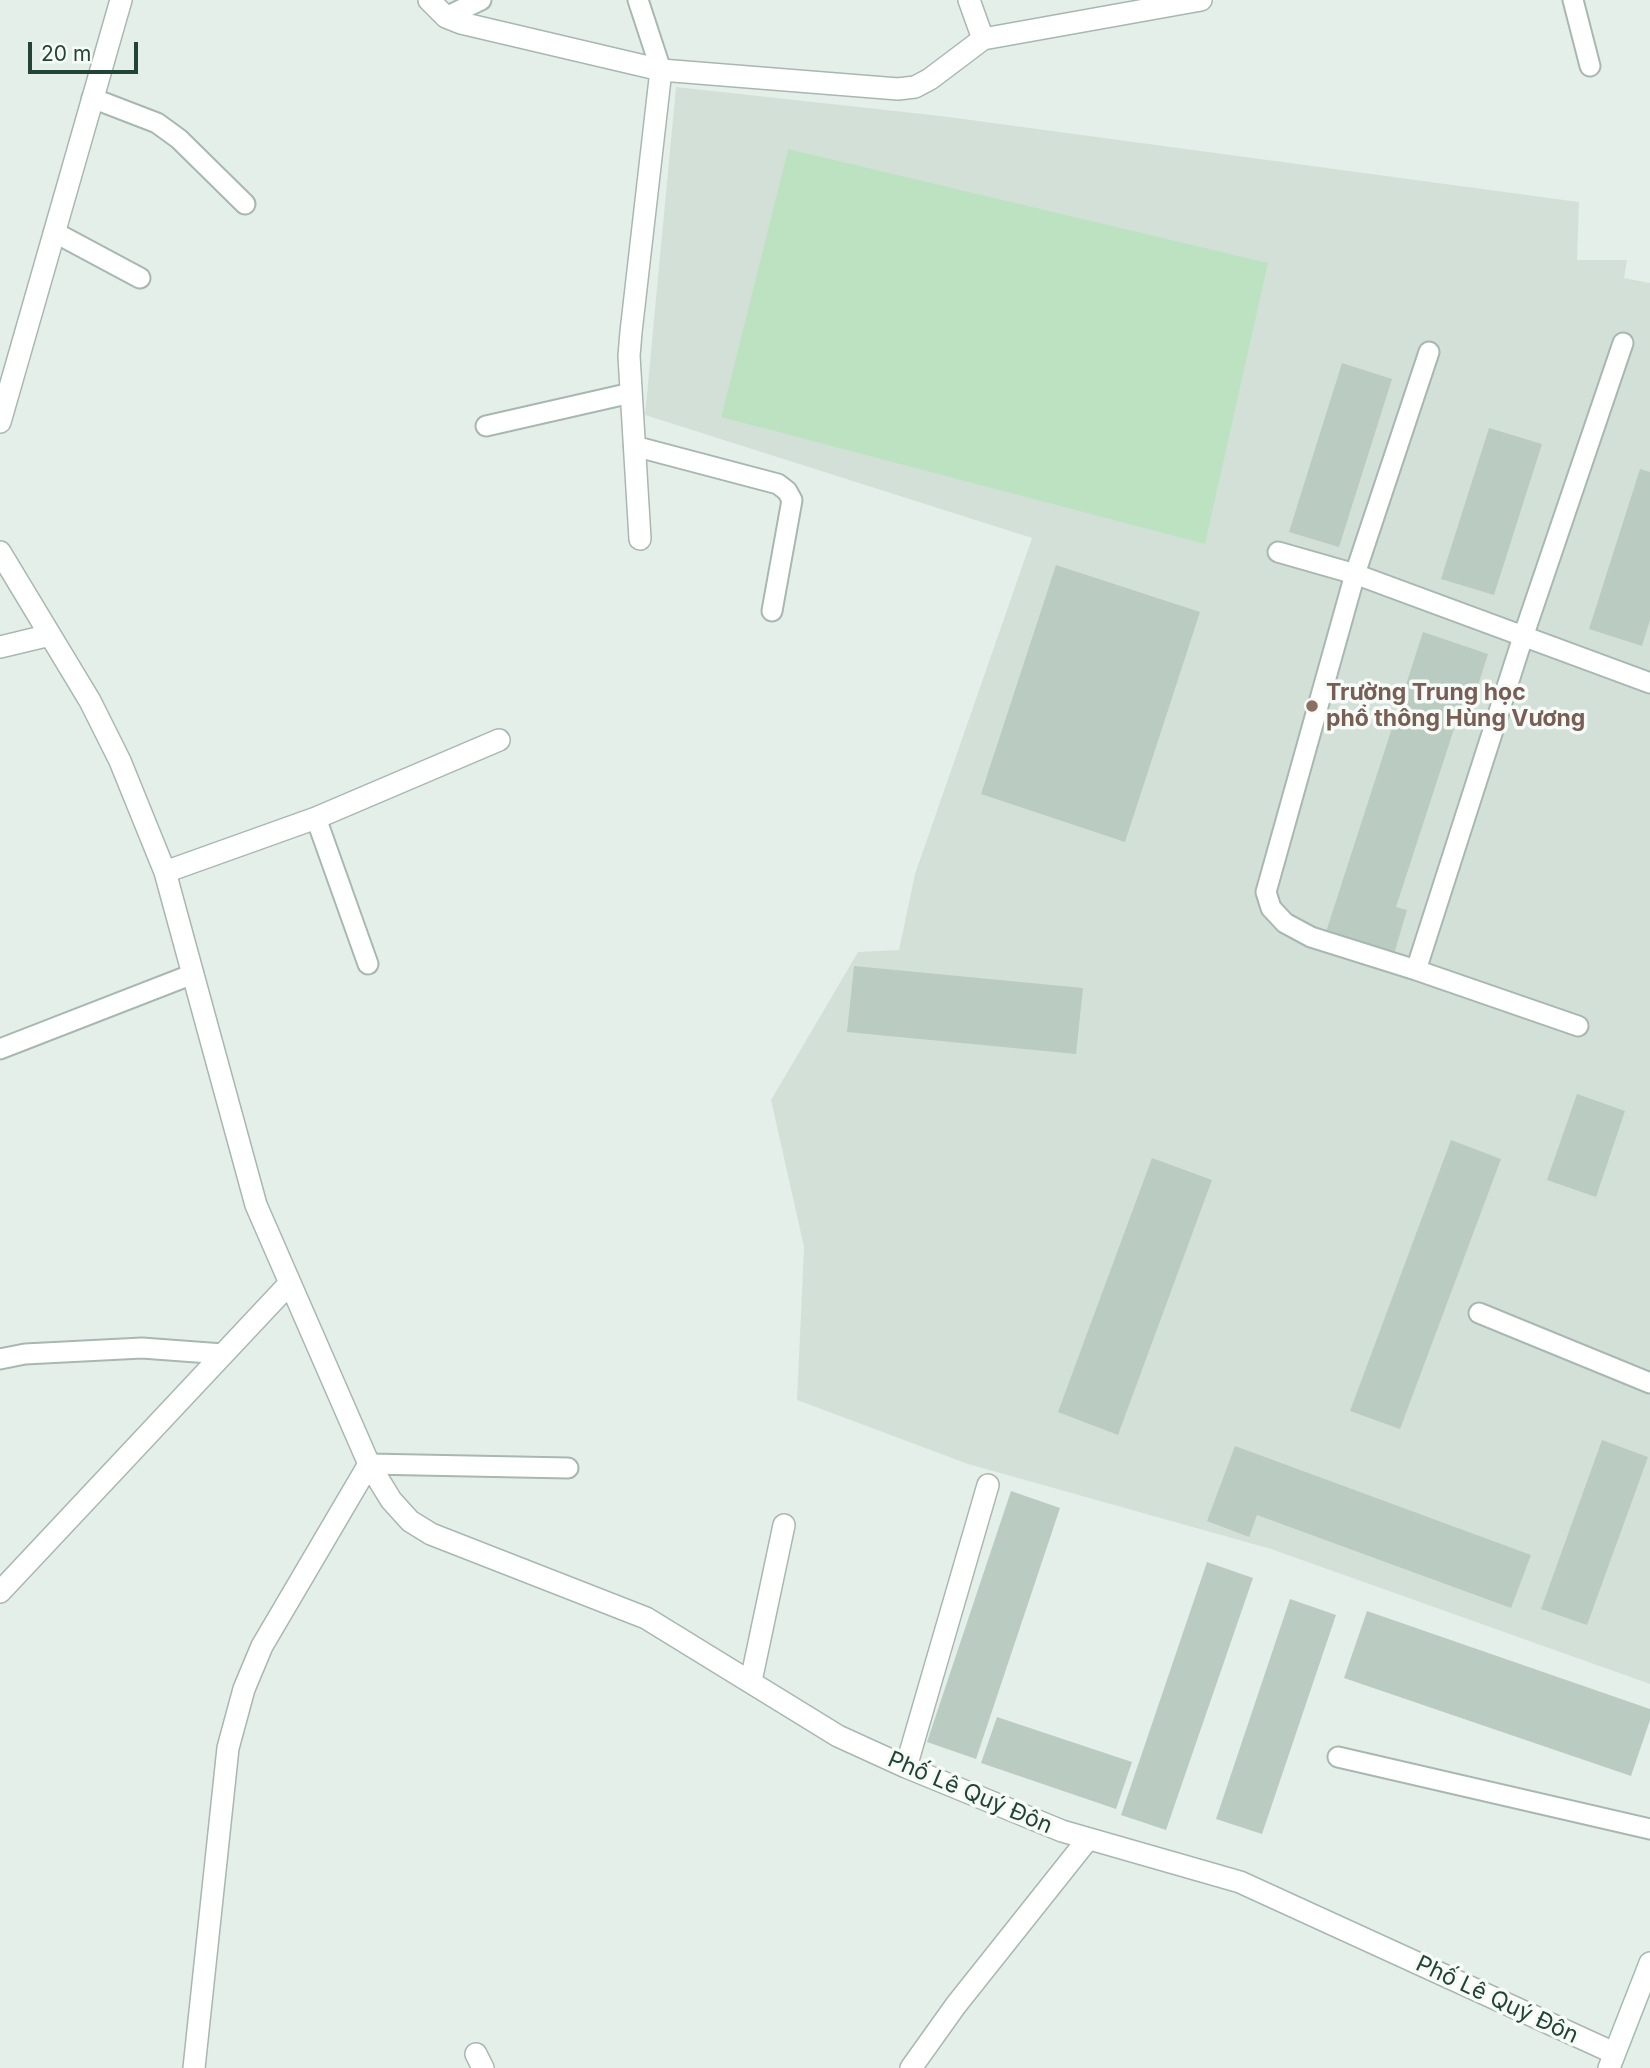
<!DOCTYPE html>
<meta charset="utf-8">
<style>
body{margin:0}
#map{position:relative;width:1650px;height:2068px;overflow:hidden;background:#e5efea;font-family:Inter,sans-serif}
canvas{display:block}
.scale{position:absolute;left:28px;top:42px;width:110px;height:32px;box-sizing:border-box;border:4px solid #224436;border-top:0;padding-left:9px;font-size:21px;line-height:24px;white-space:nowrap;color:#224436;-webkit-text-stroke:5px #f7fbf8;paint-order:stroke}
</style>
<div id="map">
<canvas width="1650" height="2068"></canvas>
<div class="scale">20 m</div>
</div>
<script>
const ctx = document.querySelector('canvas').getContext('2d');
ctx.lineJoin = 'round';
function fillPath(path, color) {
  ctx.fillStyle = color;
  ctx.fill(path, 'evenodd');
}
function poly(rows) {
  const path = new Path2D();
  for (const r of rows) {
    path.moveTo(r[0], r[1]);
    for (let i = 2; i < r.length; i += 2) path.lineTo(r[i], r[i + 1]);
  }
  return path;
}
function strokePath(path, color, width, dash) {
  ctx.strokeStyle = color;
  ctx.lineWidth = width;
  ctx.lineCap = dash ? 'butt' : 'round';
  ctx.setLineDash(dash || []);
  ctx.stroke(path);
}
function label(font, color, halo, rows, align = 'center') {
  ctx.font = font + ' Inter,sans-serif';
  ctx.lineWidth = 7;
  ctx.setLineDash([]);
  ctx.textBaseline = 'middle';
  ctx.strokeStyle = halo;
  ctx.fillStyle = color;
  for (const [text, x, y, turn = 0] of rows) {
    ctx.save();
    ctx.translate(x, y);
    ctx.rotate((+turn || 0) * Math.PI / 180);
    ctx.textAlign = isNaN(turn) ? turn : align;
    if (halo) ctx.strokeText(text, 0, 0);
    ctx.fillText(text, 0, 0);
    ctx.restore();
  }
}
fillPath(poly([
 [676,87,941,116,1579,202,1577,260,1627,260,1624,278,1650,283,1650,1684,1271,1549,968,1464,797,1400,804,1247,771,1100,858,952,899,950,915,874,1032,538,645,415]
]), '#d3e0d8');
fillPath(poly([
 [788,149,1268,263,1205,544,721,417]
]), '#bde2c2');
fillPath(poly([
 [1342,363,1392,379,1339,547,1289,532],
 [1489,428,1542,444,1494,595,1441,579],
 [1640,469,1650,472,1650,620,1642,646,1589,629],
 [1056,565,1200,612,1125,842,981,794],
 [1423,632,1488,654,1476,692,1467,689,1396,907,1407,910,1394,954,1326,932],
 [854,966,1083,988,1076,1054,847,1032],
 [1577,1094,1625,1111,1596,1197,1547,1180],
 [1451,1140,1501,1159,1400,1429,1350,1411],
 [1152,1158,1212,1180,1118,1435,1058,1412],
 [1602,1440,1648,1457,1587,1625,1541,1609],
 [1235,1446,1531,1555,1511,1608,1257,1515,1249,1537,1207,1521],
 [1011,1491,1060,1508,976,1759,927,1742],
 [1207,1562,1253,1578,1166,1830,1121,1815],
 [1290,1599,1336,1615,1262,1834,1216,1819],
 [1367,1611,1650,1709,1650,1720,1631,1776,1344,1678],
 [997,1717,1132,1762,1116,1809,981,1763]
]), '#bacbc2');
const lane = poly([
 [638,0,661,70],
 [1573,0,1590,66],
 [446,17,481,0],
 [92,98,157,123,179,139,245,204],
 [54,232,140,278],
 [1429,352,1355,574,1266,892,1271,908,1285,923,1311,937,1416,970,1578,1026],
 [486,426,631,393],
 [634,446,778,484,787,491,792,500,772,611],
 [1278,552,1355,574,1650,683],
 [316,818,368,964],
 [1416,970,1523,637,1623,343],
 [0,1049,193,974],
 [1479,1313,1650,1383],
 [0,1359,25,1354,142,1348,223,1354],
 [369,1464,568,1468],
 [1338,1757,1650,1829]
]);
const street = poly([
 [429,0,446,17,461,23,661,70,898,89,915,87,930,79,983,39,1201,0],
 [969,0,983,39],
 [0,422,121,0],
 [640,539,629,356,631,332,661,70],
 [0,552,90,701,120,761,165,872,256,1205,369,1464,391,1500,410,1521,431,1534,646,1618,838,1736,906,1767,1062,1831,1240,1882,1614,2053],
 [0,647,50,635],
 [165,872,316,818,499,740],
 [0,1592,290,1283],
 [751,1681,784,1525],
 [906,1767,988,1485],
 [476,2054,483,2068],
 [194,2068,228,1748,244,1689,262,1646,369,1464],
 [911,2068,956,2005,1088,1839]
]);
const secondary = poly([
 [1609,2068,1650,1963]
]);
strokePath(lane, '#a7b8b0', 23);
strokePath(street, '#a7b8b0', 24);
strokePath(secondary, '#a3bcb0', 24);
strokePath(lane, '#fff', 19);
strokePath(street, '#fff', 21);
strokePath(secondary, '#fff', 21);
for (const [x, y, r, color] of [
 [1312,706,7,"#8d6e63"]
]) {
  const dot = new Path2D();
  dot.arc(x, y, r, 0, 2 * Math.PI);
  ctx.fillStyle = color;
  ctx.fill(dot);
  strokePath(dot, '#f7fbf8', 2.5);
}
label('bold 23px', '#785e54', '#f7fbf8', [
 ["Trường Trung học",1326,693],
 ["phổ thông Hùng Vương",1326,719]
], 'left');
label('23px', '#224436', '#f7fbf8', [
 ["Phố Lê Quý Đôn",970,1793,23],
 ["Phố Lê Quý Đôn",1497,2000,25]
]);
</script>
